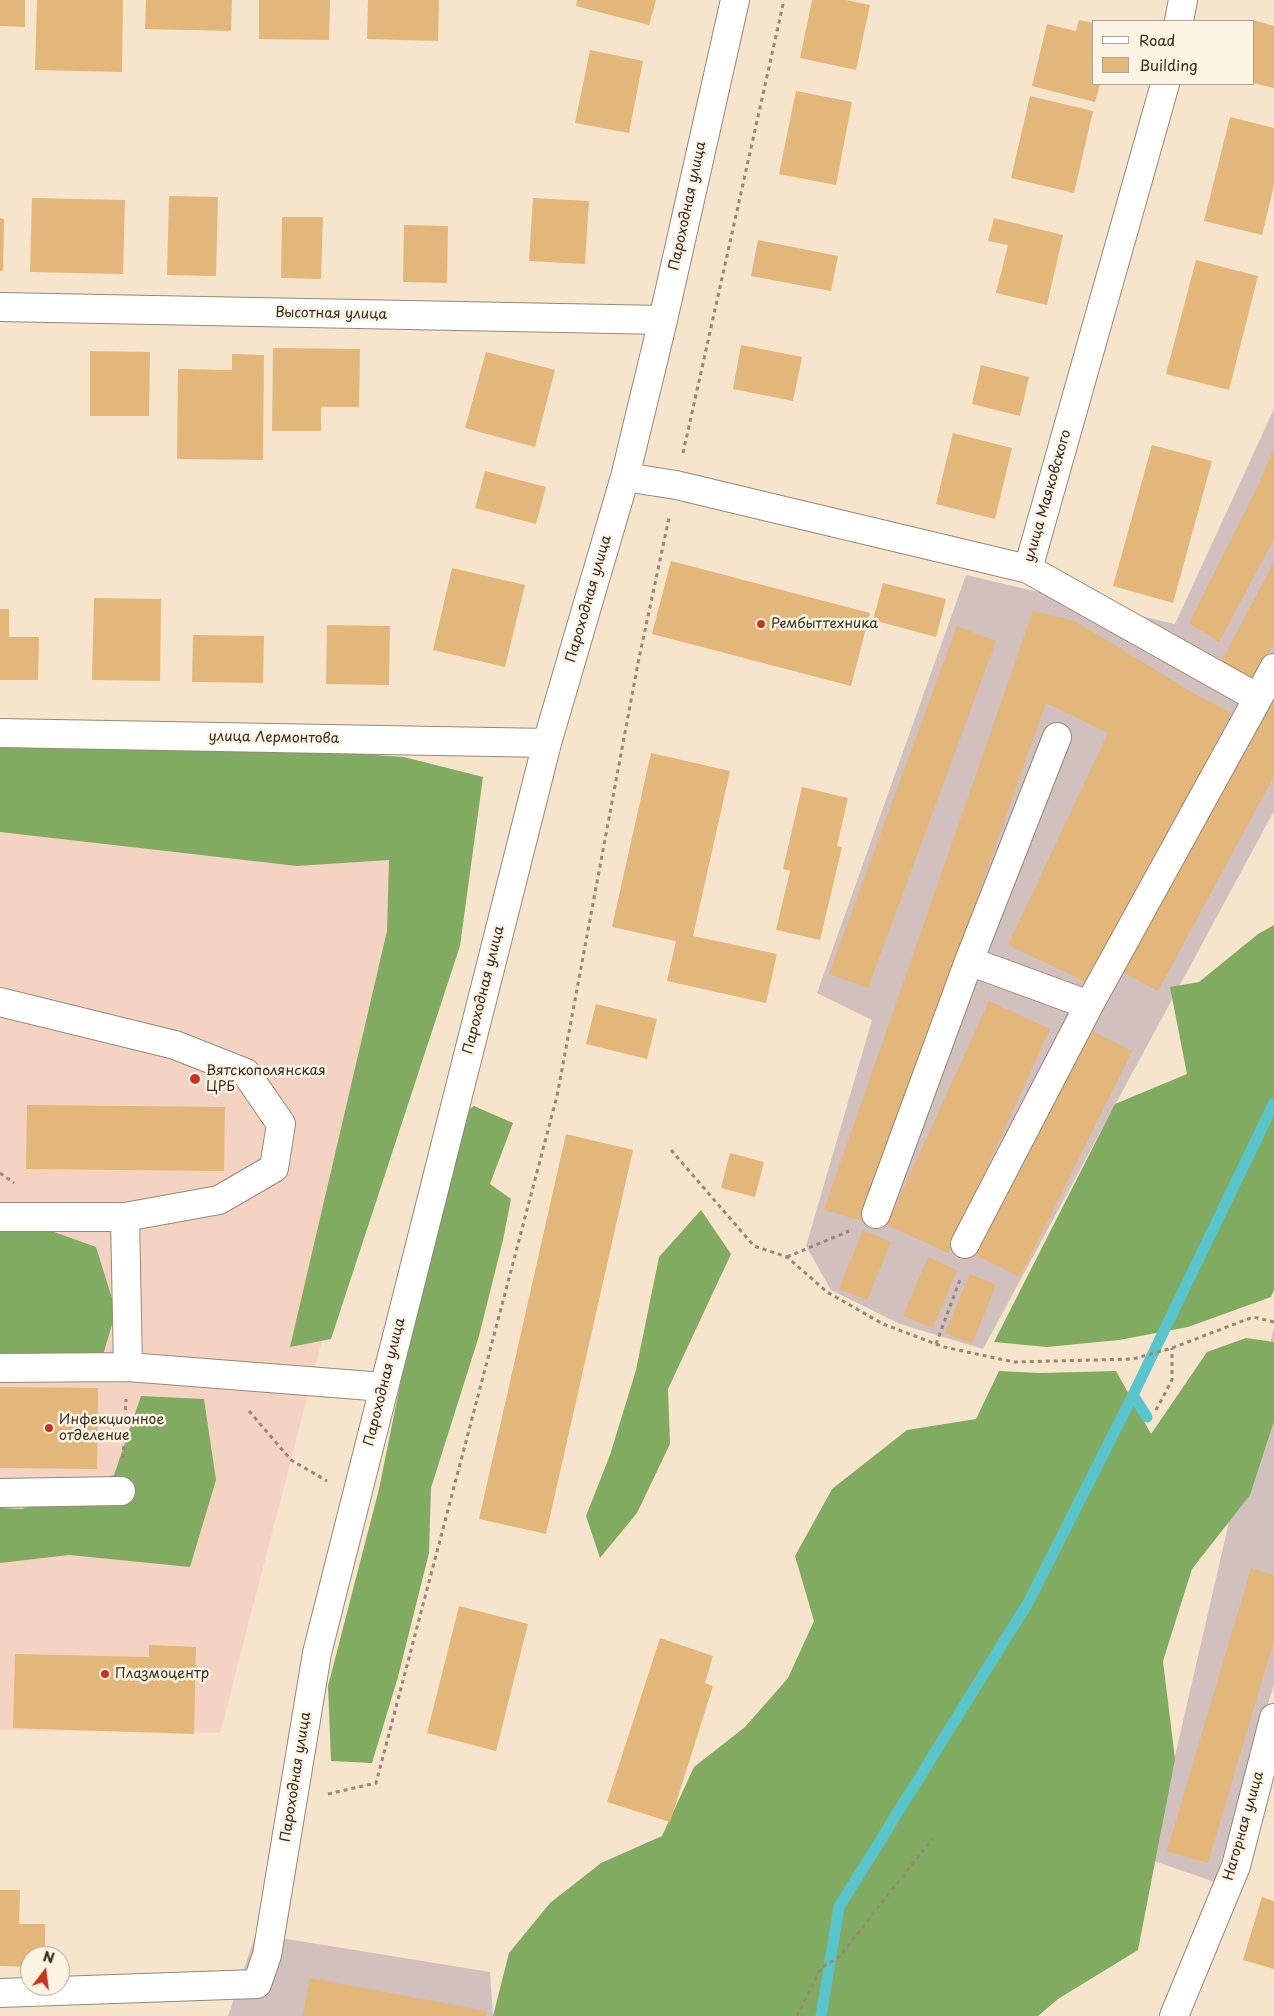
<!DOCTYPE html>
<meta charset="utf-8">
<style>
body{margin:0}
#map{position:relative;width:1274px;height:2016px;overflow:hidden;background:#f6e5cc;font-family:"Playpen Sans",sans-serif}
canvas{display:block}
.legend{position:absolute;left:1092px;top:20px;width:162px;height:65px;box-sizing:border-box;background:#fcf5e5;border:1px solid #afa495;margin:0;padding:6px 9px;list-style:none;font-size:15px;color:#3b2a1e}
.legend li{display:flex;align-items:center;gap:10px;height:25px}
.legend b{width:25px;border:1px solid #afa495}
.north{position:absolute;left:20px;top:1946px;width:50px;height:50px;box-sizing:border-box;background:#fcf5e5;border:1px solid #afa495;border-radius:50%;rotate:15deg;font-size:14px;font-weight:700;line-height:20px;text-align:center;color:#3b2a1e}
.north::after{content:'';display:block;margin:auto;width:18px;height:22px;background:#c8321e;clip-path:polygon(50% 0,100% 100%,50% 72%,0 100%)}
</style>
<div id="map">
<canvas width="1274" height="2016"></canvas>
<ul class="legend">
<li><b style="height:6px;background:#fff"></b>Road</li>
<li><b style="height:14px;background:#e3b67a"></b>Building</li>
</ul>
<div class="north">N</div>
</div>
<script>
const ctx = document.querySelector('canvas').getContext('2d');
ctx.lineJoin = 'round';
function fillPath(path, color) {
  ctx.fillStyle = color;
  ctx.fill(path, 'evenodd');
}
function poly(rows) {
  const path = new Path2D();
  for (const r of rows) {
    path.moveTo(r[0], r[1]);
    for (let i = 2; i < r.length; i += 2) path.lineTo(r[i], r[i + 1]);
  }
  return path;
}
function strokePath(path, color, width, dash) {
  ctx.strokeStyle = color;
  ctx.lineWidth = width;
  ctx.lineCap = dash ? 'butt' : 'round';
  ctx.setLineDash(dash || []);
  ctx.stroke(path);
}
function label(font, color, halo, rows, align = 'center') {
  ctx.font = font + ' "Playpen Sans",sans-serif';
  ctx.lineWidth = 5;
  ctx.setLineDash([]);
  ctx.textBaseline = 'middle';
  ctx.strokeStyle = halo;
  ctx.fillStyle = color;
  for (const [text, x, y, turn = 0] of rows) {
    ctx.save();
    ctx.translate(x, y);
    ctx.rotate((+turn || 0) * Math.PI / 180);
    ctx.textAlign = isNaN(turn) ? turn : align;
    if (halo) ctx.strokeText(text, 0, 0);
    ctx.fillText(text, 0, 0);
    ctx.restore();
  }
}
fillPath(poly([
 [469,775,220,1733,0,1730,0,776]
]), '#f5d3c2');
fillPath(poly([
 [1274,409,1274,811,983,1349,900,1324,831,1290,806,1246,872,1020,817,993,966,575,1175,624],
 [1274,1327,1274,1684,1215,1882,1151,1860],
 [256,1934,490,1972,493,2016,228,2016]
]), '#d1c0bd');
fillPath(poly([
 [0,743,271,748,404,757,483,777,460,946,331,1339,290,1347,387,931,389,860,297,866,0,832],
 [1274,925,1274,1290,1271,1297,1188,1327,1119,1340,1047,1347,994,1342,1115,1104,1187,1074,1170,987,1199,982,1258,934],
 [474,1106,513,1123,490,1184,511,1199,503,1240,479,1336,431,1488,429,1553,398,1677,372,1763,331,1761,328,1686,379,1489,434,1217,446,1126],
 [701,1210,731,1254,668,1389,670,1444,637,1513,600,1558,586,1516,610,1455,636,1370,659,1257],
 [0,1226,43,1228,96,1247,116,1311,103,1355,0,1366],
 [1246,1338,1274,1342,1274,1421,1250,1495,1192,1569,1163,1661,1175,1759,1138,1950,1058,1999,1038,2016,493,2016,509,1953,550,1903,601,1863,662,1836,694,1767,745,1727,788,1678,814,1621,795,1556,832,1489,907,1430,976,1419,999,1371,1040,1373,1116,1371,1151,1434,1207,1352],
 [141,1396,204,1399,216,1480,190,1567,69,1555,0,1563,0,1508,22,1509,114,1475]
]), '#82ab62');
strokePath(poly([
 [1133,1395,1147,1417],
 [821,2016,839,1907,1029,1601,1133,1395,1274,1103]
]), '#58c5cd', 11);
fillPath(poly([
 [0,0,25,0,25,27,0,26],
 [37,0,123,0,122,72,35,70],
 [146,0,232,0,231,31,145,29],
 [259,0,330,0,329,40,259,39],
 [368,0,439,0,438,41,367,39],
 [577,0,656,0,649,25,576,6],
 [812,0,846,0,870,5,856,70,800,58],
 [1079,20,1093,23,1093,84,1100,84,1095,102,1032,86,1047,24,1076,31],
 [1253,20,1274,26,1274,88,1253,83],
 [590,50,643,61,629,133,575,123],
 [796,91,852,102,836,185,779,174],
 [1030,96,1093,111,1074,193,1011,178],
 [1230,117,1274,128,1274,185,1262,235,1204,221],
 [169,196,218,197,216,276,167,275],
 [32,198,125,200,123,274,30,272],
 [533,198,589,201,585,264,529,261],
 [282,217,323,217,321,279,281,278],
 [0,218,4,219,3,271,0,271],
 [994,218,1063,235,1047,305,996,293,1008,245,988,241],
 [404,225,448,226,447,283,403,282],
 [758,240,838,256,831,291,751,276],
 [1196,260,1258,276,1229,390,1166,374],
 [741,345,802,357,793,401,733,389],
 [273,348,360,349,359,407,321,407,321,431,272,431],
 [90,351,150,352,149,416,90,416],
 [486,352,555,370,535,447,465,428],
 [232,354,264,355,263,460,177,459,178,369,232,370],
 [981,365,1029,377,1020,416,972,404],
 [953,433,1012,448,995,519,936,504],
 [1152,445,1212,461,1173,603,1113,586],
 [1274,448,1274,539,1219,642,1189,623,1256,490],
 [485,471,546,487,536,524,475,508],
 [671,561,870,613,851,686,652,634],
 [1274,562,1274,644,1255,680,1221,662],
 [452,568,525,585,505,667,433,650],
 [883,583,946,599,936,637,873,620],
 [94,598,161,599,160,681,92,680],
 [0,609,9,609,9,637,39,637,38,680,0,680],
 [1033,611,1075,621,1195,694,1231,713,1092,985,1008,945,1108,733,1046,703,863,1221,824,1210],
 [327,625,390,626,389,685,326,684],
 [957,626,996,641,868,988,829,974],
 [193,635,264,636,263,683,192,682],
 [1274,687,1274,776,1158,991,1121,971],
 [651,753,730,771,693,936,777,954,766,1003,667,981,676,941,612,927],
 [802,787,848,798,837,846,842,847,820,940,776,930,790,871,783,869],
 [989,1001,1050,1029,948,1253,887,1225],
 [596,1004,657,1019,647,1059,586,1044],
 [1089,1029,1132,1051,1020,1277,976,1255],
 [27,1105,225,1107,224,1171,26,1169],
 [566,1134,633,1150,546,1534,479,1519],
 [730,1153,764,1162,755,1197,721,1188],
 [863,1230,891,1242,867,1300,839,1289],
 [928,1257,957,1270,933,1328,903,1316],
 [970,1274,996,1285,972,1344,945,1333],
 [0,1387,98,1388,97,1469,0,1468],
 [1251,1568,1274,1575,1274,1640,1208,1863,1167,1851],
 [459,1606,528,1624,496,1751,427,1733],
 [660,1638,713,1656,705,1683,713,1686,670,1822,607,1802],
 [149,1645,196,1647,194,1734,13,1728,15,1654,149,1657],
 [0,1890,20,1890,19,1924,45,1924,45,1956,30,1956,30,1967,0,1966],
 [1262,1897,1274,1901,1274,1969,1243,1960],
 [310,1978,487,2011,486,2016,303,2016]
]), '#e3b67a');
const minor = poly([
 [1179,21,1183,0],
 [0,307,663,320],
 [625,477,676,485,1028,569,1165,84],
 [1258,698,1274,668],
 [0,733,547,743],
 [969,961,1089,1005,1258,698,1028,569],
 [0,1002,175,1045,246,1073,281,1124,274,1168,219,1200,125,1217,128,1367,0,1368],
 [876,1214,969,961,1057,737],
 [0,1217,125,1217],
 [965,1244,1089,1005],
 [128,1367,384,1387],
 [0,1493,121,1491],
 [0,1993,257,1984,267,1955,317,1653,547,743,625,477,663,320,735,0],
 [1174,2016,1236,1866,1274,1718]
]);
strokePath(minor, '#988875', 30);
strokePath(poly([
 [683,453,784,0],
 [671,1150,754,1246,787,1257,827,1292,883,1324,944,1347,1014,1362,1133,1359,1172,1348,1253,1317,1274,1322],
 [0,1173,14,1183],
 [787,1257,849,1231],
 [936,1344,961,1277],
 [1156,1410,1172,1380,1172,1348],
 [249,1411,291,1460,327,1481],
 [123,1458,126,1399],
 [328,1794,376,1783,557,1096,638,663,669,518],
 [797,2016,821,1968,839,1957,933,1838]
]), '#988875', 3, [4, 4]);
strokePath(minor, '#fff', 28);
for (const [x, y, r, color] of [
 [761,624,5,"#c8321e"],
 [195,1079,6,"#c8321e"],
 [49,1428,5,"#c8321e"],
 [105,1674,5,"#c8321e"]
]) {
  const dot = new Path2D();
  dot.arc(x, y, r, 0, 2 * Math.PI);
  ctx.fillStyle = color;
  ctx.fill(dot);
  strokePath(dot, '#fcf5e5', 2);
}
label('14px', '#3b2a1e', '#fcf5e5', [
 ["Пароходная улица",688,206,-78],
 ["Высотная улица",331,314,1],
 ["улица Маяковского",1048,496,-74],
 ["Пароходная улица",589,599,-74],
 ["улица Лермонтова",274,738,1],
 ["Пароходная улица",484,990,-76],
 ["Пароходная улица",385,1382,-76],
 ["Пароходная улица",296,1777,-81],
 ["Нагорная улица",1244,1826,-74]
]);
label('14px', '#3b2a1e', '#fcf5e5', [
 ["Рембыттехника",771,624],
 ["Вятскополянская",206,1071],
 ["ЦРБ",206,1087],
 ["Инфекционное",59,1420],
 ["отделение",59,1436],
 ["Плазмоцентр",115,1674]
], 'left');
</script>
